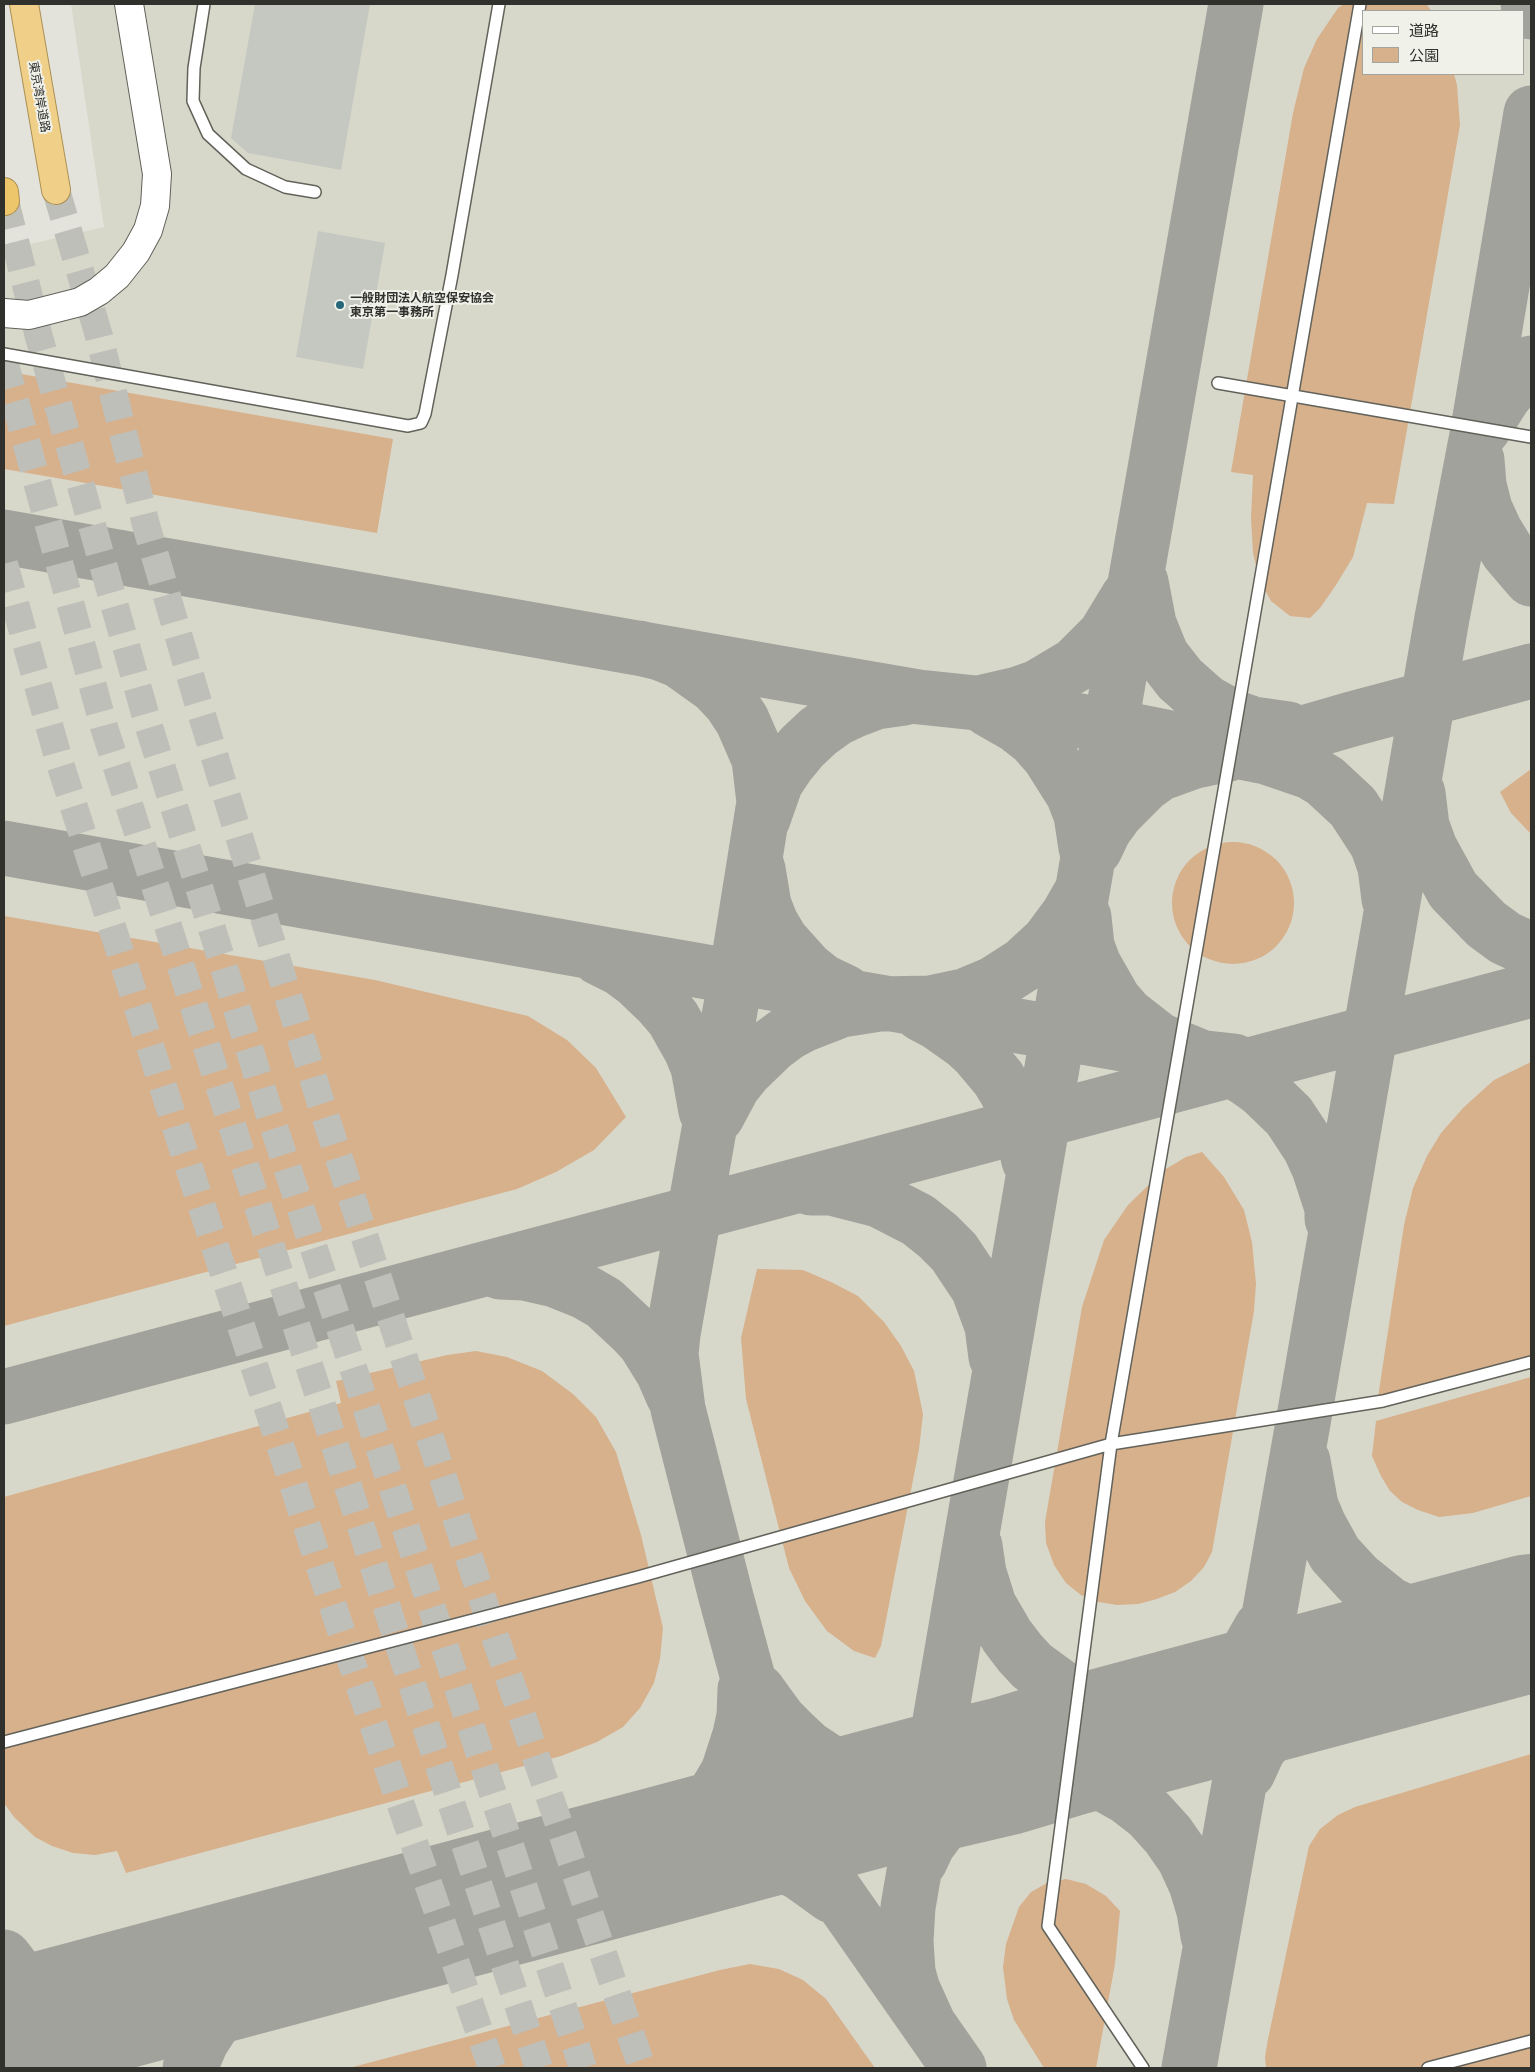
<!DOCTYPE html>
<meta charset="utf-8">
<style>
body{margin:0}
#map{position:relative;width:1535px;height:2072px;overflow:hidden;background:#e3e3dc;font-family:Figtree,"Noto Sans JP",sans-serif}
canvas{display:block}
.frame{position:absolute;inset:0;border:5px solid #30302d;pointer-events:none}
.legend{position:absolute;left:1362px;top:10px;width:162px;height:65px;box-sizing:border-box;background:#f0f1e9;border:1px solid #a3a49e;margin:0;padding:6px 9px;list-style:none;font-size:15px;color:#30302d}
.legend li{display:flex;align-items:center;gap:10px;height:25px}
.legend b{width:25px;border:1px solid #a3a49e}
</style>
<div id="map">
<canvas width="1535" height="2072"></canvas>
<div class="frame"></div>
<ul class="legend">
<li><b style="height:6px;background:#fff"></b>道路</li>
<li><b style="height:14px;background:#d7b08c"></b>公園</li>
</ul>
</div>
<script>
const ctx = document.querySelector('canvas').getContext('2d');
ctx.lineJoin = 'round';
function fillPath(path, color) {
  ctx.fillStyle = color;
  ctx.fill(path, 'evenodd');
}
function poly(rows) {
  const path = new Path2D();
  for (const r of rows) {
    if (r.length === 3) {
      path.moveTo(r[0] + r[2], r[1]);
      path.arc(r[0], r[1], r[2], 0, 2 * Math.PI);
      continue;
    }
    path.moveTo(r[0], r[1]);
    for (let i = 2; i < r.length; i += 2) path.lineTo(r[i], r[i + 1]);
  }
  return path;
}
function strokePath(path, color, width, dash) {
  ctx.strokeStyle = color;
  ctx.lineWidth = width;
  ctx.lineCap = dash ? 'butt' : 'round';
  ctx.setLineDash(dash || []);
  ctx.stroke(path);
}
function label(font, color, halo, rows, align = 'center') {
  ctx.font = font + ' Figtree,"Noto Sans JP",sans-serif';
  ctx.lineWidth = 4;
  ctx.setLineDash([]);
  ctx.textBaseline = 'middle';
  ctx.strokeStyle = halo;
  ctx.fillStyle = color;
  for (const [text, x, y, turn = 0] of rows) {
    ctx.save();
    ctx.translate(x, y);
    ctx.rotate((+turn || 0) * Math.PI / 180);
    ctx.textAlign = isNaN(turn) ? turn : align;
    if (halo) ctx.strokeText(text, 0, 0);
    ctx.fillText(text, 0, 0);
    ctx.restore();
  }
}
fillPath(poly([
 [71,4,1531,4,1531,2068,4,2068,4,250,104,227],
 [1364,11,1524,11,1524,74,1364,74]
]), '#d8d8ca');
fillPath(poly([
 [1344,4,1425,4,1428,6,1431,11,1364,11,1364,74,1454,74,1457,85,1460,125,1394,504,1367,503,1353,557,1336,585,1320,608,1310,618,1290,616,1271,601,1259,579,1253,553,1251,518,1253,475,1231,472,1293,113,1304,68,1317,39,1338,8],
 [4,371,393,439,377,533,4,469],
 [1531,769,1531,834,1511,813,1500,792],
 [1233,903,61],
 [4,916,375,980,528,1016,567,1040,596,1068,626,1117,594,1150,556,1172,517,1189,4,1326],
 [1531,1062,1531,1363,1377,1404,1404,1225,1413,1188,1427,1156,1441,1133,1464,1107,1494,1080],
 [1202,1152,1224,1177,1244,1210,1252,1242,1256,1284,1254,1311,1212,1552,1204,1567,1191,1581,1175,1592,1157,1599,1138,1604,1117,1605,1093,1601,1081,1595,1066,1583,1054,1565,1046,1543,1045,1522,1082,1307,1104,1240,1128,1205,1164,1170,1186,1157],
 [757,1269,803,1270,831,1282,858,1296,884,1322,901,1346,914,1371,923,1414,919,1449,881,1646,875,1658,854,1651,827,1631,805,1601,789,1568,746,1399,741,1338],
 [476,1351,507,1357,542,1371,573,1394,596,1417,616,1452,641,1535,663,1628,660,1659,654,1683,640,1708,623,1727,597,1742,561,1756,126,1873,117,1851,95,1855,73,1853,52,1846,35,1837,14,1817,4,1803,4,1497,341,1403,336,1381,447,1355],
 [1531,1377,1531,1496,1473,1513,1439,1517,1418,1510,1402,1502,1390,1491,1381,1476,1372,1456,1376,1421],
 [1531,1754,1531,2068,1266,2068,1265,2057,1268,2039,1306,1860,1309,1846,1320,1829,1338,1815,1355,1807],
 [1066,1879,1086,1884,1106,1896,1120,1911,1115,1964,1096,2068,1044,2068,1014,2020,1007,1999,1003,1967,1006,1944,1019,1907,1031,1892,1047,1883],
 [750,1964,779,1969,803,1980,826,1999,875,2068,349,2068,720,1970]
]), '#d7b08c');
strokePath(poly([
 [1528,4,1531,12],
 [1483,429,1504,396,1531,363],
 [1477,460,1479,485,1485,509,1495,531,1508,552,1531,579],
 [4,537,797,676,919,697,976,703,1110,726,1266,757,1310,772,1325,781,1353,807,1377,844,1385,867,1389,899],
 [1141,582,1149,624,1162,656,1180,679,1206,702,1233,717,1253,724,1288,729],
 [639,648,660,653,680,661,715,686,730,702,742,720,759,759,764,802,736,977,673,1334,671,1354,678,1409,726,1597,787,1822,959,2068],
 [983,702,1018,694,1038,687,1075,665,1105,635,1128,597],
 [988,709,1016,725,1034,739,1049,756,1073,794,1081,815,1086,848],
 [1238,752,1352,719,1531,671],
 [1418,793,1422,826,1430,848,1453,890,1486,924,1505,938,1531,950],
 [763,819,776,782,788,764,802,747,818,732,836,719,855,710,876,702,904,698],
 [4,848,609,955,1197,1057,1234,1061],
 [1095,849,1104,830,1117,812,1145,784,1159,774,1195,761,1229,754],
 [758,869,764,905,771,923,781,940,807,969,822,981,845,992],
 [1084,917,1087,946,1094,965,1114,1000,1127,1015,1159,1040,1230,1069,1247,1079,1261,1089,1289,1116,1310,1148,1319,1168,1332,1208,1332,1219],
 [599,958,621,969,636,980,660,1003,673,1018,691,1050,698,1067,706,1111],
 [921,1014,938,1023,965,1042,977,1053,998,1078,1006,1091,1019,1119,1029,1161],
 [717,1116,733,1086,745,1071,773,1044,788,1033,805,1024,841,1010,879,1004,931,1003,964,996,995,983,1023,965,1048,942,1068,915,1079,896],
 [811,1188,832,1188,879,1200,918,1220,938,1236,954,1252,978,1288,992,1326,996,1357],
 [500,1272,524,1273,555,1280,585,1292,604,1303,634,1331,645,1343,663,1372,673,1395],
 [4,1397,1531,990],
 [1303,1461,1311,1506,1319,1525,1335,1554,1358,1579,1389,1604,1428,1622,1465,1631,1500,1631],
 [975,1546,979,1573,989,1605,1007,1636,1020,1653,1032,1666,1069,1693,1107,1709,1129,1716,1144,1719,1169,1719,1191,1708,1219,1686,1234,1669,1248,1651,1261,1628],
 [758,1691,779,1720,792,1733,808,1748,840,1769,871,1778,913,1784,929,1784],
 [1248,1772,1258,1750,1281,1719,1310,1693,1344,1674],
 [830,1811,875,1789,899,1767],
 [679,1851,703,1848,751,1854,775,1861,800,1873,832,1896],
 [920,1861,928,1844,951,1813,982,1783,1006,1766,1048,1767,1076,1773,1102,1783,1127,1797,1149,1814,1168,1835,1184,1858,1196,1884,1204,1911,1208,1936],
 [633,1863,650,1855,681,1832,707,1805,718,1789,728,1772,740,1735,744,1716,745,1689],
 [4,1957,89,2068],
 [928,2023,913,1990,908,1972,906,1941,908,1907,1136,578,1236,4],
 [190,2068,201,2042,219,2014,241,1988,268,1965,296,1953],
 [1189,2068,1303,1423,1442,618,1477,435,1531,113]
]), '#a2a29c', 55);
strokePath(poly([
 [4,2031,929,1784,1006,1766,1072,1746,1531,1623]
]), '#a2a29c', 138);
fillPath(poly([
 [255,4,370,4,341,170,248,153,231,138],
 [318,231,385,243,363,369,296,357]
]), '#c4c8c1');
strokePath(poly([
 [56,190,99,336,146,525,200,709,319,1097,489,1619,642,2068],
 [4,564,58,757,180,1140,349,1655,492,2068]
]), '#bfbfb9', 28, [28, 14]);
strokePath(poly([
 [5,201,39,337,146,717,269,1112,583,2068],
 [4,361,104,727,398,1642,539,2068]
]), '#bfbfb9', 28, [28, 14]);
const service = poly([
 [204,4,194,68,193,101,208,134,246,169,285,187,315,192],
 [4,354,408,426,421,423,425,414,452,275,499,4],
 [1218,383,1531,437],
 [4,1742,638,1577,1111,1444,1383,1401,1531,1362],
 [1143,2068,1048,1926,1111,1444,1360,4],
 [1428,2068,1531,2041]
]);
const tertiary = poly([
 [4,313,29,315,80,302,99,291,117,276,136,252,148,230,155,206,157,174,129,4]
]);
const trunk = poly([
 [24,4,56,190]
]);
const motorway = poly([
 [4,192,5,201]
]);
strokePath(service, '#62625b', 14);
strokePath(tertiary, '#62625b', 30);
strokePath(trunk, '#ab9155', 30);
strokePath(motorway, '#ab9155', 30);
strokePath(service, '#fff', 11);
strokePath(tertiary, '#fff', 28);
strokePath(trunk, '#f0d088', 28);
strokePath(motorway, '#edc56b', 28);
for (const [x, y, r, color] of [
 [340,305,5,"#246879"]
]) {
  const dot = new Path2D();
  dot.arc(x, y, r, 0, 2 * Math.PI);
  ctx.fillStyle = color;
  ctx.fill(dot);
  strokePath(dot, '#f0f1e9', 2);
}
label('12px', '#30302d', '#f0f1e9', [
 ["東京湾岸道路",39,97,80]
]);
label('bold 12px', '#30302d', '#f0f1e9', [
 ["一般財団法人航空保安協会",350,298],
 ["東京第一事務所",350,312]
], 'left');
</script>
